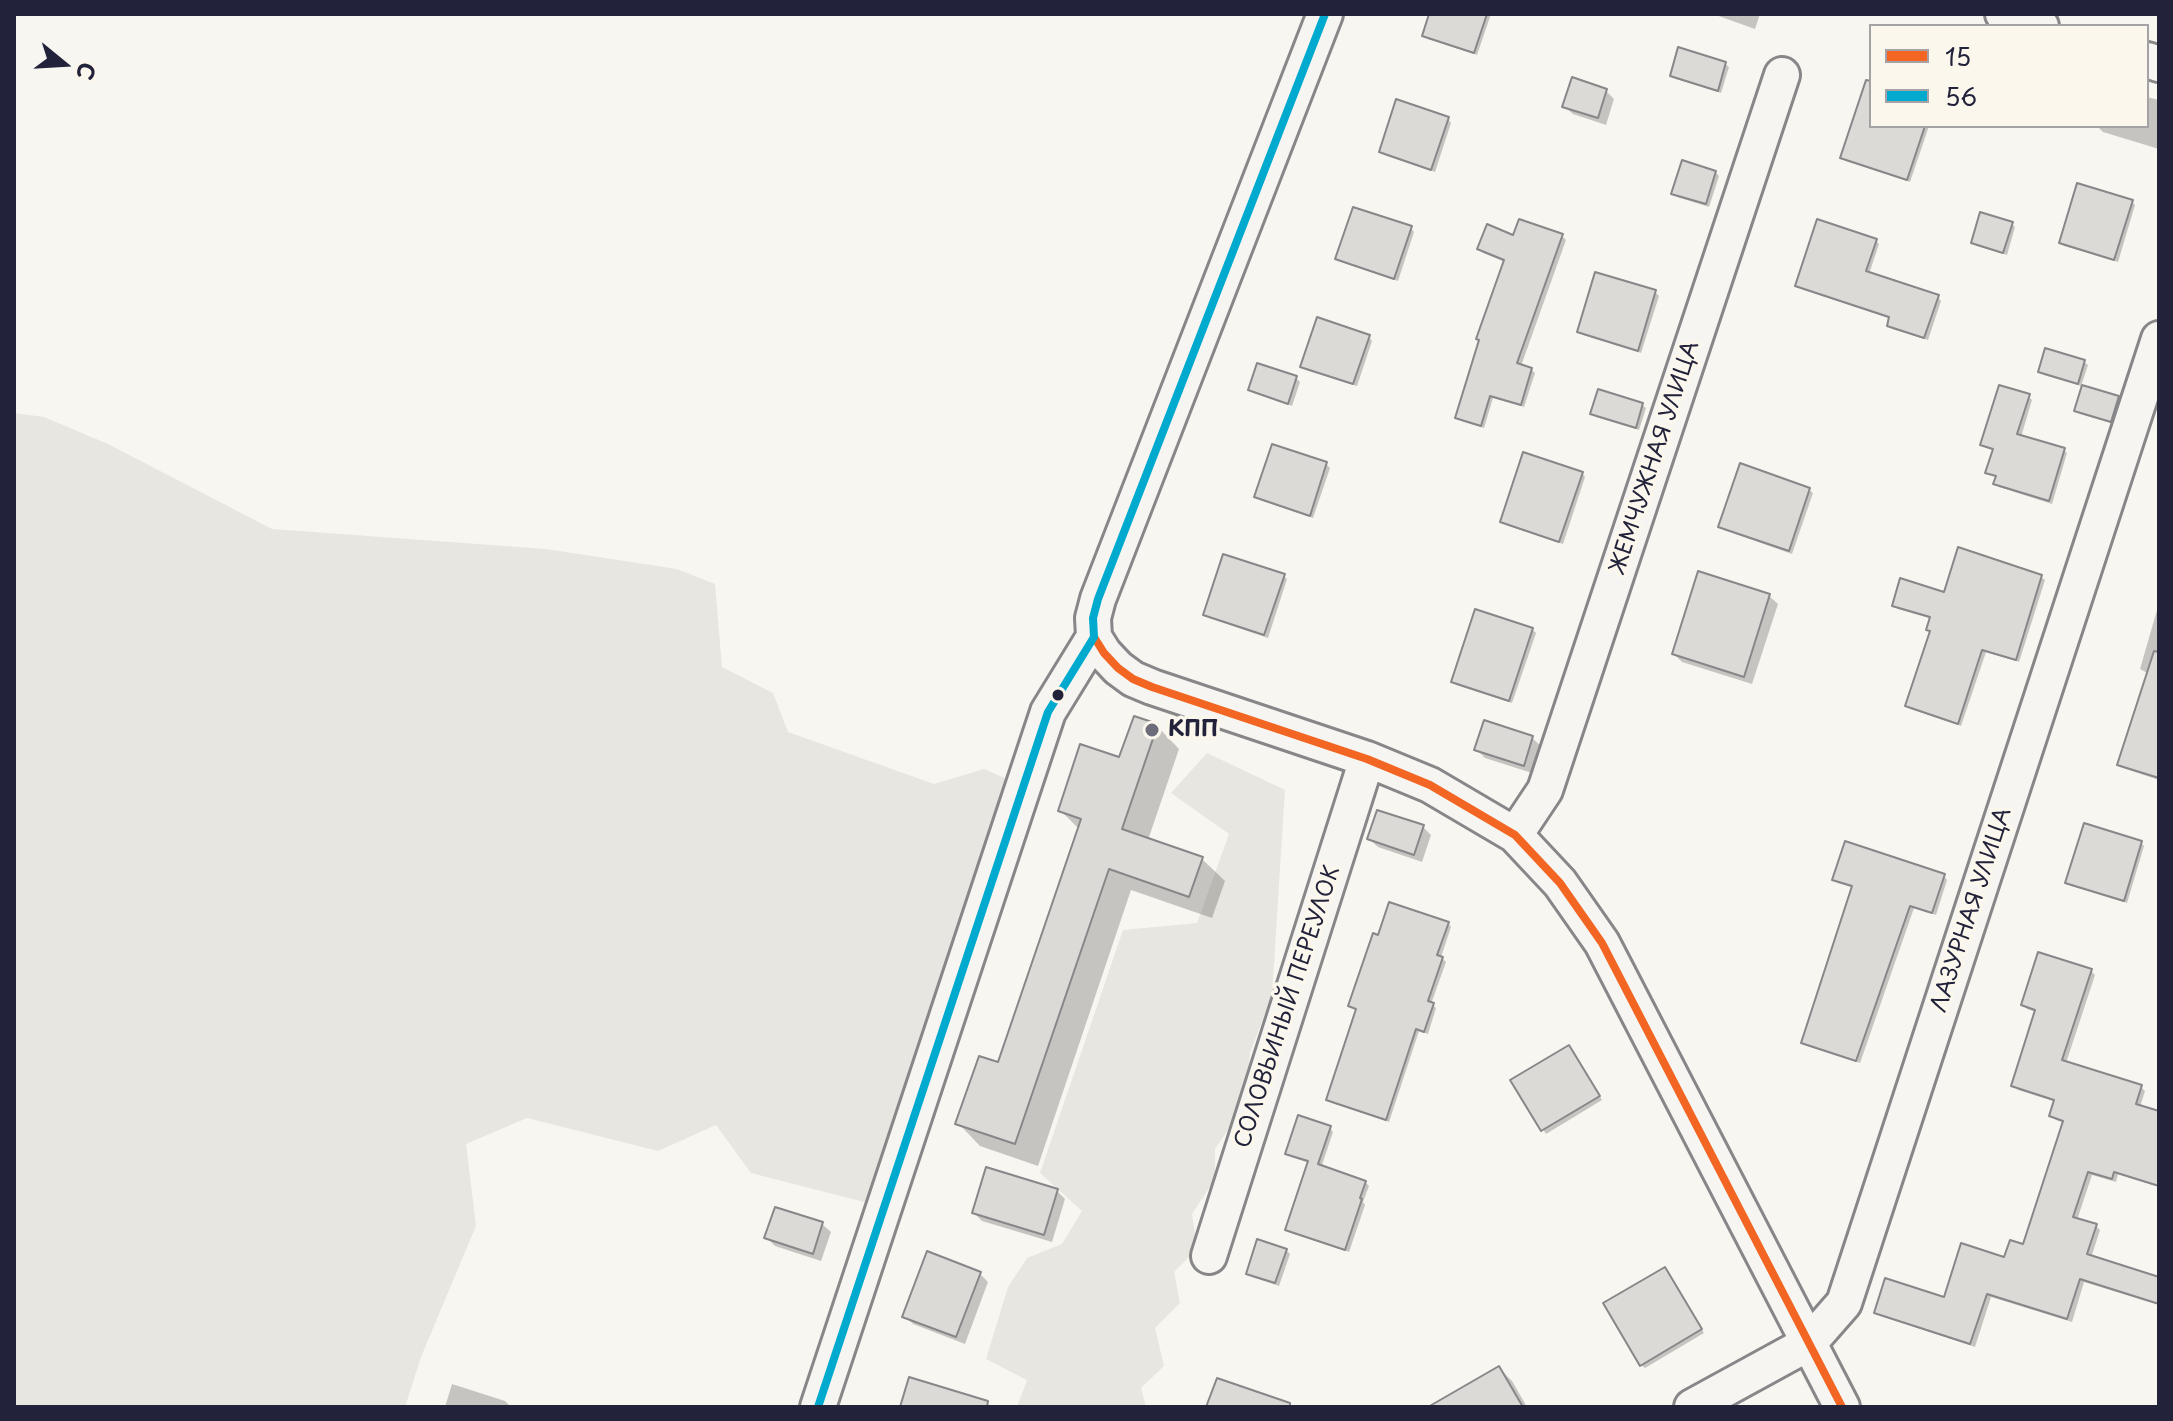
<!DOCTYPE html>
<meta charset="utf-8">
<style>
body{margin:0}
#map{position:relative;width:2173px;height:1421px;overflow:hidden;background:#f8f6f0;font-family:"Playpen Sans",sans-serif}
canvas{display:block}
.frame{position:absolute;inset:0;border:16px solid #22223b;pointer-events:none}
.legend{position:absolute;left:1869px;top:24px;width:280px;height:104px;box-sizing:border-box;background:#fbf7ec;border:2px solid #a4a2a5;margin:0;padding:10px 14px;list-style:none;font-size:24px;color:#22223b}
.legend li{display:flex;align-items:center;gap:16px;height:40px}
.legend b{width:40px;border:2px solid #a4a2a5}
.north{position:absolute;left:24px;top:24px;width:80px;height:80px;-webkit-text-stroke:6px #fbf7ec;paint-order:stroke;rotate:108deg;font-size:22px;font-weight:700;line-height:32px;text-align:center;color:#22223b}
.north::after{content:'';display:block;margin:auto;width:28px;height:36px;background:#22223b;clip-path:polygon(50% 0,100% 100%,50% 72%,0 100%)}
</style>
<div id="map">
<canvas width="2173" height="1421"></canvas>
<div class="frame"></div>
<ul class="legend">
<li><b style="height:10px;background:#f26522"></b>15</li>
<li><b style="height:10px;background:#00a9ce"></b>56</li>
</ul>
<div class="north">С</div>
</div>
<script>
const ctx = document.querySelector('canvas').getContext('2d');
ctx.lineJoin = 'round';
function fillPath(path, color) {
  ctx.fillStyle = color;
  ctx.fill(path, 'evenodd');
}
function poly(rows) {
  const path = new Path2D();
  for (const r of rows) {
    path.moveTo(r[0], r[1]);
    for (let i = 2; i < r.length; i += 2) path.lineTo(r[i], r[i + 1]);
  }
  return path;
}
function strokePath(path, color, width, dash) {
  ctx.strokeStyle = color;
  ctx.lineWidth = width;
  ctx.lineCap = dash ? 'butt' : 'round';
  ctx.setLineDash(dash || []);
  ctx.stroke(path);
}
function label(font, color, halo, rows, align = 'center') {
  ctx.font = font + ' "Playpen Sans",sans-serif';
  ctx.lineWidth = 7;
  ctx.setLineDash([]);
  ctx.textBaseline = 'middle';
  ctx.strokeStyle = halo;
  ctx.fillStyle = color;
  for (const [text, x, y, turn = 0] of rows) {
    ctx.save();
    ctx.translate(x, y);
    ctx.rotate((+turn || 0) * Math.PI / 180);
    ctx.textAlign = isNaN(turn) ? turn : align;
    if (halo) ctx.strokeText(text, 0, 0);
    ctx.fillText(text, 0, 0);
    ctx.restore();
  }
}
fillPath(poly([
 [14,413,44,417,108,444,272,529,546,549,677,569,715,584,722,667,773,693,788,732,934,784,984,769,1016,783,868,1203,751,1173,716,1125,658,1151,527,1118,466,1144,476,1226,421,1357,405,1407,14,1407],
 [1207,753,1285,790,1272,995,1250,1053,1245,1105,1215,1149,1215,1179,1192,1214,1197,1249,1174,1272,1180,1303,1155,1328,1164,1366,1141,1388,1146,1407,1017,1407,1027,1380,986,1359,1008,1287,1027,1258,1062,1244,1082,1211,1040,1173,1123,930,1197,923,1229,834,1171,793]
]), '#e8e6e0');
fillPath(poly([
 [1431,14,1491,14,1477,55,1428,39,1424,35],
 [1713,14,1760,14,1755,29],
 [1725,64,1729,67,1721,93,1676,79,1672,76],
 [1606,91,1614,99,1606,125,1573,114,1564,106],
 [2147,97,2159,100,2159,149,2103,132,2097,126,2147,126],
 [1871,103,1871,126,1929,126,1910,182,1846,161,1843,157],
 [1448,119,1451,123,1435,172,1384,155,1381,152],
 [1715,172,1719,176,1709,207,1677,197,1674,193],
 [2132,202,2135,205,2118,262,2064,246,2061,242],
 [2012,224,2015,227,2007,255,1977,246,1973,242],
 [1411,228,1414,232,1398,281,1341,262,1338,258],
 [1562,236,1566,240,1521,366,1531,369,1535,373,1524,407,1493,398,1484,428,1461,421,1458,418,1505,262,1483,253,1480,249,1514,237],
 [1876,241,1879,244,1869,274,1938,297,1941,301,1928,340,1892,329,1889,325,1891,319,1801,289,1797,285],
 [1596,274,1655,292,1659,296,1641,353,1583,335,1579,332],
 [1369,337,1372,341,1357,386,1306,370,1303,366],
 [2084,362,2088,365,2081,386,2044,375,2040,371],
 [1296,378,1300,382,1292,406,1254,393,1250,390],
 [2028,396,2032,400,2021,437,2064,450,2067,453,2052,504,1999,487,1996,484,1998,478,1988,473,1995,451,1986,448,1982,445],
 [2118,398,2122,401,2114,424,2080,414,2076,411],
 [1642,405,1646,408,1639,430,1596,417,1592,414],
 [1326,464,1330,468,1313,518,1260,500,1256,497],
 [1582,473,1585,477,1563,544,1506,525,1502,521],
 [1809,490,1813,493,1792,554,1724,530,1720,526],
 [1700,574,1769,596,1778,604,1752,684,1682,662,1674,654],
 [1283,576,1287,579,1268,638,1209,618,1205,614],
 [2041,577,2045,580,2019,662,1986,652,1961,726,1911,709,1907,706,1931,633,1929,630,1932,619,1898,609,1894,605],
 [2159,603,2159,780,2123,768,2119,764,2149,674,2140,669],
 [1532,629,1536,633,1512,703,1456,685,1453,681],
 [1157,726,1179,749,1148,840,1202,859,1225,881,1212,918,1131,890,1038,1166,980,1146,958,1123,1000,1065,1079,829,1060,810],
 [1532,738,1541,746,1532,773,1485,758,1476,749],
 [1423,827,1431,835,1422,862,1378,847,1369,839],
 [2141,843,2144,846,2127,903,2071,886,2067,882],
 [1944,876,1947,880,1936,915,1914,908,1860,1063,1807,1046,1804,1042,1854,888,1838,883,1834,879],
 [1448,923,1451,927,1441,957,1446,962,1431,1004,1436,1008,1428,1034,1419,1031,1389,1122,1332,1103,1328,1100,1358,1011,1350,1006],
 [2091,971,2095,975,2066,1063,2141,1087,2145,1091,2140,1107,2159,1113,2159,1187,2118,1174,2116,1182,2092,1175,2077,1220,2096,1226,2100,1230,2091,1258,2156,1281,2149,1302,2084,1282,2072,1322,1991,1297,1975,1347,1881,1316,1876,1312,1945,1299,2025,1247,2065,1123,2056,1120,2052,1116,2056,1102,2018,1090,2013,1085,2036,1012,2027,1009,2023,1005],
 [1572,1051,1602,1100,1546,1134,1513,1081],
 [1330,1128,1333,1132,1321,1168,1365,1182,1369,1186,1363,1202,1365,1205,1349,1252,1291,1233,1287,1230,1309,1163,1291,1157,1288,1154],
 [1057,1191,1065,1199,1052,1242,982,1221,974,1213],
 [822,1224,831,1232,821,1261,775,1246,767,1238],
 [1286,1250,1290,1254,1279,1286,1252,1277,1248,1273],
 [1665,1269,1704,1333,1645,1368,1641,1365],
 [980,1274,988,1282,965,1344,913,1324,905,1316],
 [1499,1368,1512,1381,1527,1407,1446,1407],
 [452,1384,505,1401,511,1407,445,1407]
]), '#0003');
const building = poly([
 [1429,14,1487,14,1474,53,1422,36,1429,14],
 [1678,47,1726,62,1718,91,1670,76,1678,47],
 [1572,77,1607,89,1598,118,1562,107,1572,77],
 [1866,80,1871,81,1871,126,1925,126,1907,180,1840,158,1866,80],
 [1396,99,1449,117,1431,170,1379,152,1396,99],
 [1682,160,1716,171,1706,204,1671,194,1682,160],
 [2077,183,2133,200,2114,260,2059,243,2077,183],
 [1353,207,1412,226,1394,279,1335,259,1353,207],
 [1980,212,2013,222,2003,253,1971,243,1980,212],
 [1519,219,1563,234,1517,363,1532,368,1521,405,1490,396,1481,426,1455,418,1479,340,1476,339,1504,260,1477,249,1487,224,1513,235,1519,219],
 [1817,219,1877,239,1866,271,1939,295,1924,338,1887,326,1889,317,1795,286,1817,219],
 [1595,272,1656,290,1638,351,1577,332,1595,272],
 [1317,317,1370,335,1353,384,1300,367,1317,317],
 [2045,348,2085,360,2078,384,2038,372,2045,348],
 [1257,363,1297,376,1288,404,1248,390,1257,363],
 [1999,385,2030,394,2017,434,2065,448,2049,501,1993,484,1996,476,1985,473,1993,449,1980,445,1999,385],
 [2082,385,2119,396,2111,422,2074,411,2082,385],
 [1598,389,1643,403,1636,428,1590,414,1598,389],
 [1272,444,1327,462,1310,516,1254,497,1272,444],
 [1523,452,1583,472,1559,542,1500,522,1523,452],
 [1740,463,1810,488,1789,551,1718,527,1740,463],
 [1958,547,2042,575,2016,660,1982,650,1958,724,1905,706,1930,631,1926,630,1930,617,1892,606,1900,578,1944,592,1958,547],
 [1223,554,1285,574,1264,635,1203,615,1223,554],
 [1698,571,1770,594,1744,677,1672,654,1698,571],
 [1475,609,1533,628,1509,701,1451,682,1475,609],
 [2154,651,2159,652,2159,778,2117,765,2154,651],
 [1134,716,1158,724,1122,829,1203,857,1189,897,1109,869,1015,1144,955,1124,979,1056,998,1062,1081,819,1058,811,1080,744,1119,757,1134,716],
 [1484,720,1533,736,1524,766,1474,750,1484,720],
 [1377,810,1424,825,1414,855,1367,839,1377,810],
 [2084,823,2142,841,2124,901,2065,883,2084,823],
 [1845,841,1945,874,1932,913,1910,906,1856,1061,1801,1043,1852,886,1832,880,1845,841],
 [1389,902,1449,922,1437,955,1443,957,1428,1001,1434,1003,1424,1032,1416,1029,1386,1120,1326,1100,1356,1009,1348,1006,1373,933,1378,935,1389,902],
 [2038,952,2092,969,2062,1060,2142,1085,2136,1104,2159,1111,2159,1186,2114,1172,2112,1179,2088,1172,2073,1217,2097,1224,2087,1254,2159,1277,2159,1304,2080,1279,2067,1319,1987,1294,1970,1344,1874,1313,1885,1278,1944,1297,1961,1243,2004,1257,2010,1240,2023,1244,2063,1121,2049,1116,2054,1100,2011,1086,2035,1010,2021,1005,2038,952],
 [1569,1045,1600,1096,1541,1131,1510,1080,1569,1045],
 [1298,1115,1331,1126,1318,1164,1366,1181,1360,1198,1362,1199,1345,1250,1285,1230,1308,1161,1285,1154,1298,1115],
 [986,1167,1058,1189,1044,1235,972,1213,986,1167],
 [775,1207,823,1222,813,1254,764,1238,775,1207],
 [1257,1239,1287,1249,1275,1283,1246,1274,1257,1239],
 [927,1251,981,1272,956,1337,902,1317,927,1251],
 [1665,1267,1702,1329,1640,1366,1603,1303,1665,1267],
 [1499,1366,1523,1407,1428,1407,1499,1366],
 [909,1377,988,1401,987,1407,900,1407,909,1377],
 [1217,1378,1290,1403,1290,1407,1206,1407,1217,1378]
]);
fillPath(building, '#dbdad7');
strokePath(building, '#878688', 2);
const minor = poly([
 [2003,14,2041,26],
 [2147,60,2159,64],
 [1094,637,1104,653,1118,668,1133,679,1152,687,1367,759,1430,785,1515,835,1560,883,1602,943,1842,1407],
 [1515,835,1545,790,1782,75],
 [1209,1256,1367,759],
 [818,1407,1048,712,1094,637,1093,618,1098,599,1325,14],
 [1692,1407,1809,1343,1844,1303,2159,339]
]);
strokePath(minor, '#878688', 40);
strokePath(minor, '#f6f5f1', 34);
strokePath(poly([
 [1094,637,1104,653,1118,668,1133,679,1152,687,1367,759,1430,785,1515,835,1560,883,1602,943,1842,1407]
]), '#f26522', 8);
strokePath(poly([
 [818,1407,1048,712,1094,637,1093,618,1098,599,1325,14]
]), '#00a9ce', 8);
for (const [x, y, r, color] of [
 [1058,695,7,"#22223b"],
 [1152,730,8,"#6d6c7a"]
]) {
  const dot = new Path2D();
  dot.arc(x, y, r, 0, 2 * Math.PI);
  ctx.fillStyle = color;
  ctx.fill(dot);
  strokePath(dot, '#fbf7ec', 3);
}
label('22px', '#22223b', '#fbf7ec', [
 ["ЖЕМЧУЖНАЯ УЛИЦА",1655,458,-72],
 ["ЛАЗУРНАЯ УЛИЦА",1972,910,-72],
 ["СОЛОВЬИНЫЙ ПЕРЕУЛОК",1288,1007,-72]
]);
label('bold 22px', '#22223b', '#fbf7ec', [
 ["КПП",1168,730]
], 'left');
</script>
